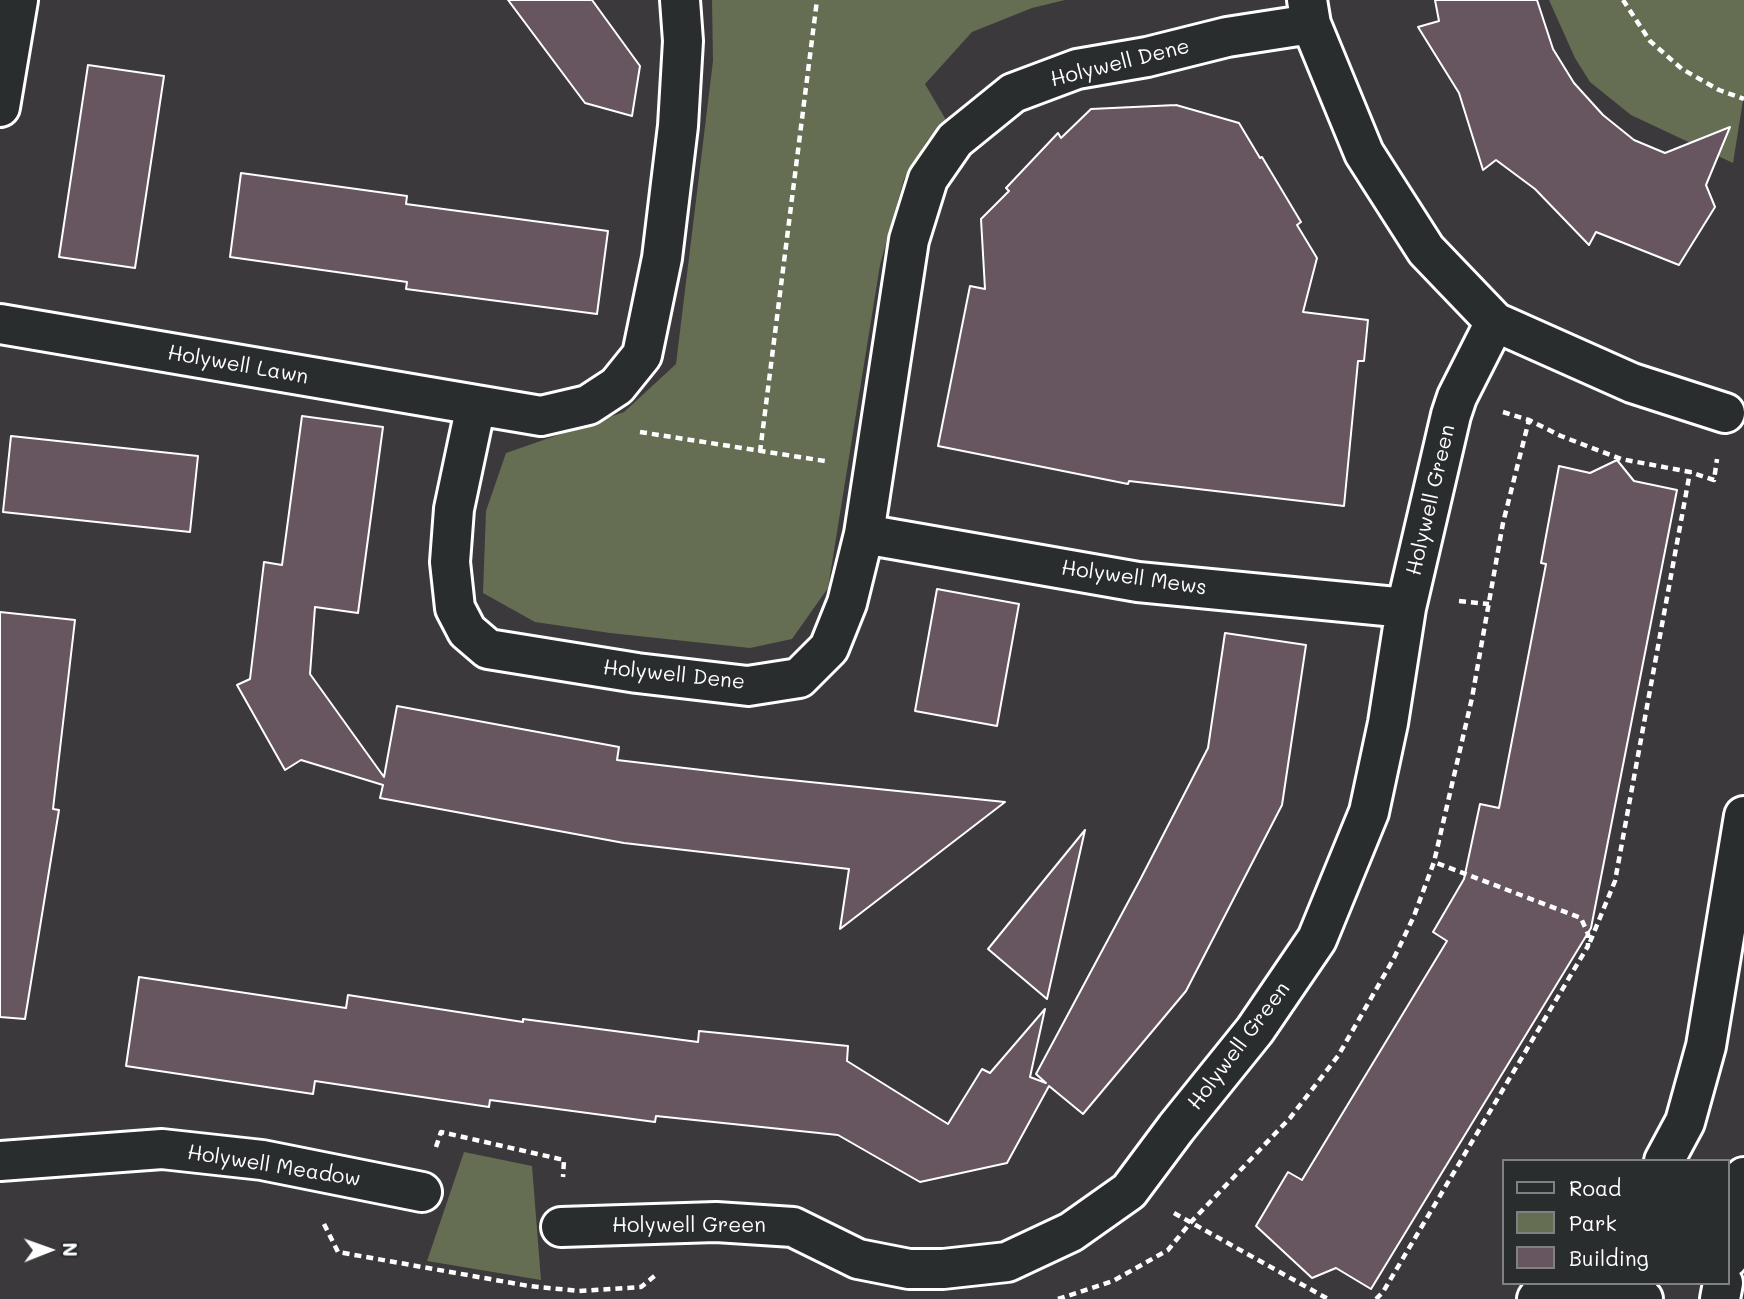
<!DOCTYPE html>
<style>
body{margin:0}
#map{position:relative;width:1744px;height:1299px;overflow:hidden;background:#3c393d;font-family:Mali,sans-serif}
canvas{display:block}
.legend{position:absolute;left:1502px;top:1159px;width:228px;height:126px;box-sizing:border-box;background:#2a2d2e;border:2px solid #7f8182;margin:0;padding:9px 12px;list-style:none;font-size:21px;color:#fff}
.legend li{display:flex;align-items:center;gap:14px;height:35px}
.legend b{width:35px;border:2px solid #7f8182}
.north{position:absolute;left:14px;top:1215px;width:70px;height:70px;-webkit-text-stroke:5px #2a2d2e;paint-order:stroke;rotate:89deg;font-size:19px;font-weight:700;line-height:28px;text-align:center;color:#fff}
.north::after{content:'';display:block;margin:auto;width:24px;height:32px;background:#fff;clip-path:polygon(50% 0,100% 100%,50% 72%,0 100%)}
</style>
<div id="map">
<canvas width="1744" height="1299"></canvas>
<ul class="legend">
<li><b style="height:9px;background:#2a2d2e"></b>Road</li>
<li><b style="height:19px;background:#656d53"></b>Park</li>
<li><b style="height:19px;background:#675660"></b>Building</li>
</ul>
<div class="north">N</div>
</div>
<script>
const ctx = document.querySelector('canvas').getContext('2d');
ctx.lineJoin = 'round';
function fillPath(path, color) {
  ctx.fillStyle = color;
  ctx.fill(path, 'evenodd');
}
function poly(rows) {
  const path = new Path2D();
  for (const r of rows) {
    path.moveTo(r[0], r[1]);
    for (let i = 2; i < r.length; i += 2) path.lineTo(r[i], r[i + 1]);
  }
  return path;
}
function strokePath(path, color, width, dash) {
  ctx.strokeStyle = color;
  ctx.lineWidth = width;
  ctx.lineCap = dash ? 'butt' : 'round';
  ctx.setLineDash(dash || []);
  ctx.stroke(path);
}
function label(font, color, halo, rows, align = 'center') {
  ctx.font = font + ' Mali,sans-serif';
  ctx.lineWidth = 5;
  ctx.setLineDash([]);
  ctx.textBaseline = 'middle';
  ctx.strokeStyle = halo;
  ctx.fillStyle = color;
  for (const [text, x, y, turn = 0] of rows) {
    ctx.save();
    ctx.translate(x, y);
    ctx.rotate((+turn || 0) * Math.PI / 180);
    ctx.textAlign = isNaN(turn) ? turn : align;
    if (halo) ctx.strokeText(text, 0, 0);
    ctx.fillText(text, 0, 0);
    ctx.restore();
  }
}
fillPath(poly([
 [712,0,1065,0,1032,8,972,32,925,84,946,120,927,141,904,179,880,265,828,588,792,639,750,648,610,633,535,622,483,593,486,511,506,453,624,412,676,364,713,61],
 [1549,0,1744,0,1744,94,1733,163,1631,115,1590,82,1575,58],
 [464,1152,532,1166,541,1280,427,1261]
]), '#656d53');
const building = poly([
 [508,0,592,0,640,66,632,116,585,103,508,0],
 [1435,0,1537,0,1553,49,1574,83,1603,115,1634,140,1665,153,1730,127,1706,185,1715,207,1679,265,1596,232,1589,245,1535,189,1496,160,1483,170,1459,93,1418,27,1439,21,1435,0],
 [88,65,164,76,135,268,59,257,88,65],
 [1176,105,1239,123,1260,158,1262,157,1301,222,1297,225,1317,258,1303,312,1368,320,1364,361,1358,361,1344,506,1129,481,1128,484,938,446,970,286,985,289,981,219,1009,191,1006,188,1058,133,1061,138,1091,109,1176,105],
 [241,173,407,196,406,204,608,231,597,314,406,289,407,282,230,257,241,173],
 [302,416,383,427,358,613,315,607,310,674,384,777,397,706,619,747,617,760,761,777,1005,802,840,929,849,869,624,843,380,798,383,785,301,760,285,770,237,685,250,679,264,562,282,565,302,416],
 [11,436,198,456,190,532,3,512,11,436],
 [1617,460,1634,481,1677,490,1591,928,1371,1289,1336,1268,1312,1278,1256,1226,1288,1172,1302,1180,1447,941,1433,932,1464,879,1480,804,1499,808,1546,564,1541,563,1559,466,1590,473,1617,460],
 [937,589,1019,604,997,726,915,711,937,589],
 [0,612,75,620,53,809,59,810,25,1019,0,1017,0,612],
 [1225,633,1306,645,1282,805,1186,991,1083,1114,1049,1086,1007,1163,920,1182,838,1135,656,1116,655,1122,490,1100,489,1107,315,1081,313,1094,126,1066,139,977,346,1008,348,995,523,1022,523,1019,698,1042,699,1031,848,1046,847,1061,948,1124,982,1069,990,1073,1045,1009,1030,1077,1046,1083,1036,1074,1141,878,1208,748,1225,633],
 [1085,830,1047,999,988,949,1085,830]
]);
fillPath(building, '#675660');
strokePath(building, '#fff', 2);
const street = poly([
 [680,0,683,41,678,126,662,258,642,355,617,386,588,405,541,416,476,405,454,509,450,562,455,608,467,631,488,649,637,673,748,686,799,678,829,648,847,603,864,534,909,240,928,179,955,140,1013,93,1077,69,1147,57,1227,37,1311,24],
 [1307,0,1311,24,1364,153,1426,250,1495,322,1632,383,1725,413],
 [0,107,18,0],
 [0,324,476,405],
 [864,534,1138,582,1406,608],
 [0,1161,162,1149,262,1160,422,1192],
 [561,1227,716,1222,793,1227,858,1259,909,1269,943,1269,1007,1262,1071,1232,1129,1191,1176,1128,1255,1030,1317,939,1369,812,1388,723,1406,608,1451,415,1457,397,1495,322]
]);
const secondary = poly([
 [1664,1161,1685,1122,1706,1046,1744,816],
 [1728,1258,1744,1177],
 [1537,1299,1549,1283],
 [1578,1299,1619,1295,1643,1299],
 [1720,1299,1723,1283]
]);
strokePath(street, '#fff', 44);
strokePath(secondary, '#fff', 44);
strokePath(poly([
 [1623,0,1650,41,1682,69,1719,90,1744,99],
 [1503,412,1529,420,1561,436,1621,459,1690,472,1714,480,1717,459],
 [640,432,825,461],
 [760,452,817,0],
 [1459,601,1489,604],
 [1590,942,1615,881,1690,472],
 [436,1147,441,1132,564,1160,563,1177],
 [1174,1213,1328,1299],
 [324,1224,338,1252,529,1286,579,1291,641,1287,657,1274],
 [1058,1299,1113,1281,1168,1250,1191,1222,1290,1118,1338,1056,1394,958,1414,916,1434,862,1472,698,1503,523,1529,420],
 [1376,1299,1383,1292,1588,946,1588,934,1581,918,1434,862]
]), '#fff', 4.5, [7, 5]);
strokePath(street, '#2a2d2e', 38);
strokePath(secondary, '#2a2d2e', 38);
label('21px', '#fff', '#2a2d2e', [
 ["Holywell Dene",1120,63,-14],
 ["Holywell Lawn",238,365,10],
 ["Holywell Green",1431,500,-77],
 ["Holywell Mews",1134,578,8],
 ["Holywell Dene",674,675,6],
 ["Holywell Green",1239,1046,-53],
 ["Holywell Meadow",274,1166,9],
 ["Holywell Green",689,1226]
]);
</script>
